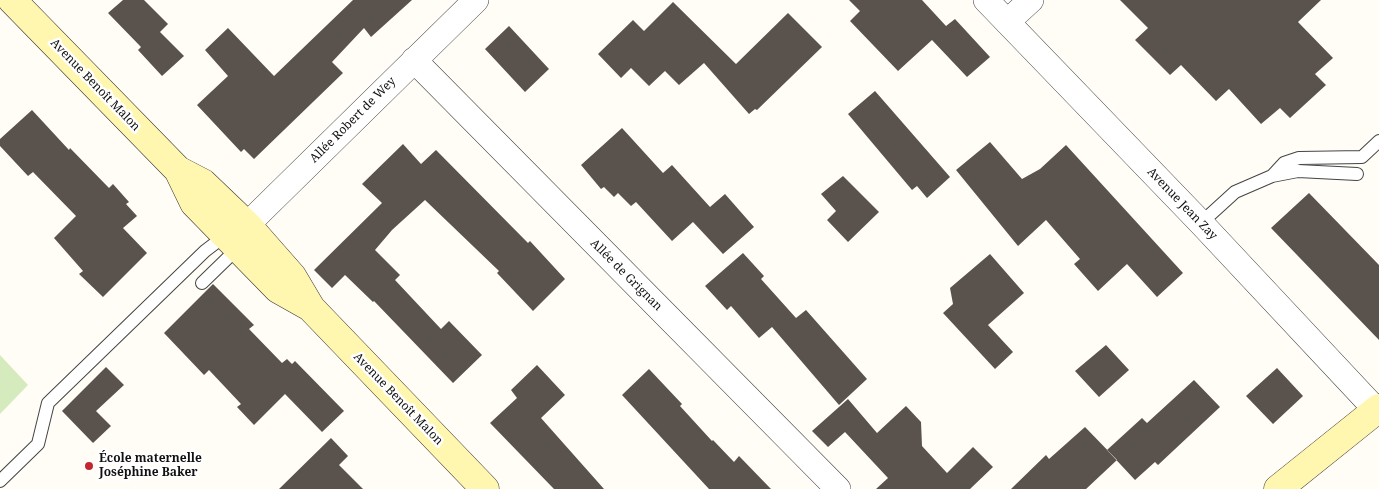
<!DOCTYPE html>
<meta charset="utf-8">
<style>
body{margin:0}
canvas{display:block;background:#fffdf5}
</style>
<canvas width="1379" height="489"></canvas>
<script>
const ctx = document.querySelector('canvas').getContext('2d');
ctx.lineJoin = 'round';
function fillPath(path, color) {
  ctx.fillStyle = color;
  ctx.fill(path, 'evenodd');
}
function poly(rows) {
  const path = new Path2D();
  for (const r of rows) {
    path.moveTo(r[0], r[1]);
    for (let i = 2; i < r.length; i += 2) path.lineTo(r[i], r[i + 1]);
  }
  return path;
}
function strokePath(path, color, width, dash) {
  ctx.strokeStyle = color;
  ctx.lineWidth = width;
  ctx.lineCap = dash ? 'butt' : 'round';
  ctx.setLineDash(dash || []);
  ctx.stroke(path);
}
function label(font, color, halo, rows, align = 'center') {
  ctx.font = font + ' "Noto Serif",serif';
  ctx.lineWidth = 5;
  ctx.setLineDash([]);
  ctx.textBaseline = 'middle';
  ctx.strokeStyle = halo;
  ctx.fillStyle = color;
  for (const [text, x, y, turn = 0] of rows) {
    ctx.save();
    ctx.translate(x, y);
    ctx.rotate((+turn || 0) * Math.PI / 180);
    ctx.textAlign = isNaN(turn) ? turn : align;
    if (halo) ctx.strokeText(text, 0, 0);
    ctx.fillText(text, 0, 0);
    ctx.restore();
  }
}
fillPath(poly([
 [0,355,28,385,0,414]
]), '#d5ebbd');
fillPath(poly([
 [123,0,144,0,168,24,160,32,184,56,162,76,138,50,141,47,108,13],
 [353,0,412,0,371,37,364,28,332,62,343,73,254,159,244,149,241,152,197,105,228,76,205,50,228,28,274,76],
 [849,0,922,0,946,26,955,19,990,57,967,77,932,40,898,71,850,21,860,11],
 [1120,0,1321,0,1298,22,1333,58,1315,74,1326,85,1290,118,1280,108,1261,124,1229,89,1216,101,1181,65,1170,75,1135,40,1148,28],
 [673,2,736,64,788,13,822,47,757,110,755,109,749,114,704,63,679,85,665,71,649,86,631,68,621,78,598,54,633,20,644,31],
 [509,26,549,69,525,92,485,49],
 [875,91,950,177,927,198,917,186,912,190,848,114],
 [32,110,69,150,70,148,109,188,113,184,129,202,126,204,137,216,123,228,147,253,103,297,79,274,83,271,54,238,76,216,33,172,28,176,0,146,0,139],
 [622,128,663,173,672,165,710,207,725,194,754,227,723,254,693,222,672,241,636,202,631,206,618,193,614,197,604,187,601,189,581,165],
 [990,142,1022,179,1040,169,1066,145,1183,273,1157,297,1127,264,1098,291,1074,264,1080,259,1046,220,1018,246,956,170],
 [403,144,421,164,436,150,528,243,530,241,565,279,533,311,497,273,499,271,425,200,392,230,375,250,400,275,395,280,441,329,449,321,482,355,453,383,374,301,373,302,345,275,332,288,314,270,382,203,362,184],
 [843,176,879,212,848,242,827,220,836,211,821,194],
 [1309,193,1379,265,1379,340,1271,228],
 [743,253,764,276,761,279,796,318,806,310,867,379,839,405,772,327,759,338,731,306,727,310,705,286],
 [990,254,1024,293,988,325,1013,352,995,369,943,313,953,304,950,288],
 [213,284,254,325,249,329,282,363,287,359,292,364,295,361,344,411,322,432,285,394,254,425,237,407,241,404,209,370,204,375,164,333],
 [1106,345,1129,370,1099,397,1075,371],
 [537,365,565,395,541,418,604,489,554,489,490,423,517,398,511,390],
 [106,367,124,385,96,411,111,426,93,443,62,411],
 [1277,368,1303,396,1273,424,1246,396],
 [649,369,682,404,680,406,712,441,713,440,734,462,739,456,771,489,709,489,622,395],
 [1194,380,1220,407,1158,465,1155,462,1135,480,1107,450,1142,418,1147,423],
 [848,399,877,433,906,406,921,422,922,446,947,473,973,447,993,467,970,489,876,489,888,478,845,432,828,447,812,431],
 [1085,427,1117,460,1086,489,1011,489,1046,455,1049,459],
 [331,438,348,456,339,465,363,489,279,489]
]), '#5a524d');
const lane = poly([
 [1272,176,1298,171,1357,174],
 [1201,223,1235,192,1272,176,1284,163,1299,158,1362,157,1379,141],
 [202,283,238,248],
 [0,481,38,444,48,403,205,251,226,235]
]);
const street = poly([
 [986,0,1201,223,1379,413],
 [1007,22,1031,0],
 [414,60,838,489],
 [234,240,259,213,476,0]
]);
const secondary = poly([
 [12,0,178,170,194,203,278,289,310,307],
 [178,170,203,183,248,226,292,276,311,308,485,489],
 [1278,489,1379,408]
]);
strokePath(lane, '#444', 14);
strokePath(street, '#444', 26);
strokePath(secondary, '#333', 29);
strokePath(lane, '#fff', 12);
strokePath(street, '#fff', 25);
strokePath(secondary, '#fff6b0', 28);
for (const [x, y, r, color] of [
 [89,466,5,"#c4262e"]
]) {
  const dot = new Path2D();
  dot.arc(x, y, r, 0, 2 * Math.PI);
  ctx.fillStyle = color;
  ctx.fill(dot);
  strokePath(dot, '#fff', 2);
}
label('12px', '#111', '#fff', [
 ["Avenue Benoît Malon",95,85,46],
 ["Allée Robert de Wey",353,120,-45],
 ["Avenue Jean Zay",1182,204,46],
 ["Allée de Grignan",626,275,45],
 ["Avenue Benoît Malon",398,399,46]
]);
label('bold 12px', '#111', '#fff', [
 ["École maternelle",99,459],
 ["Joséphine Baker",99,473]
], 'left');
</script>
